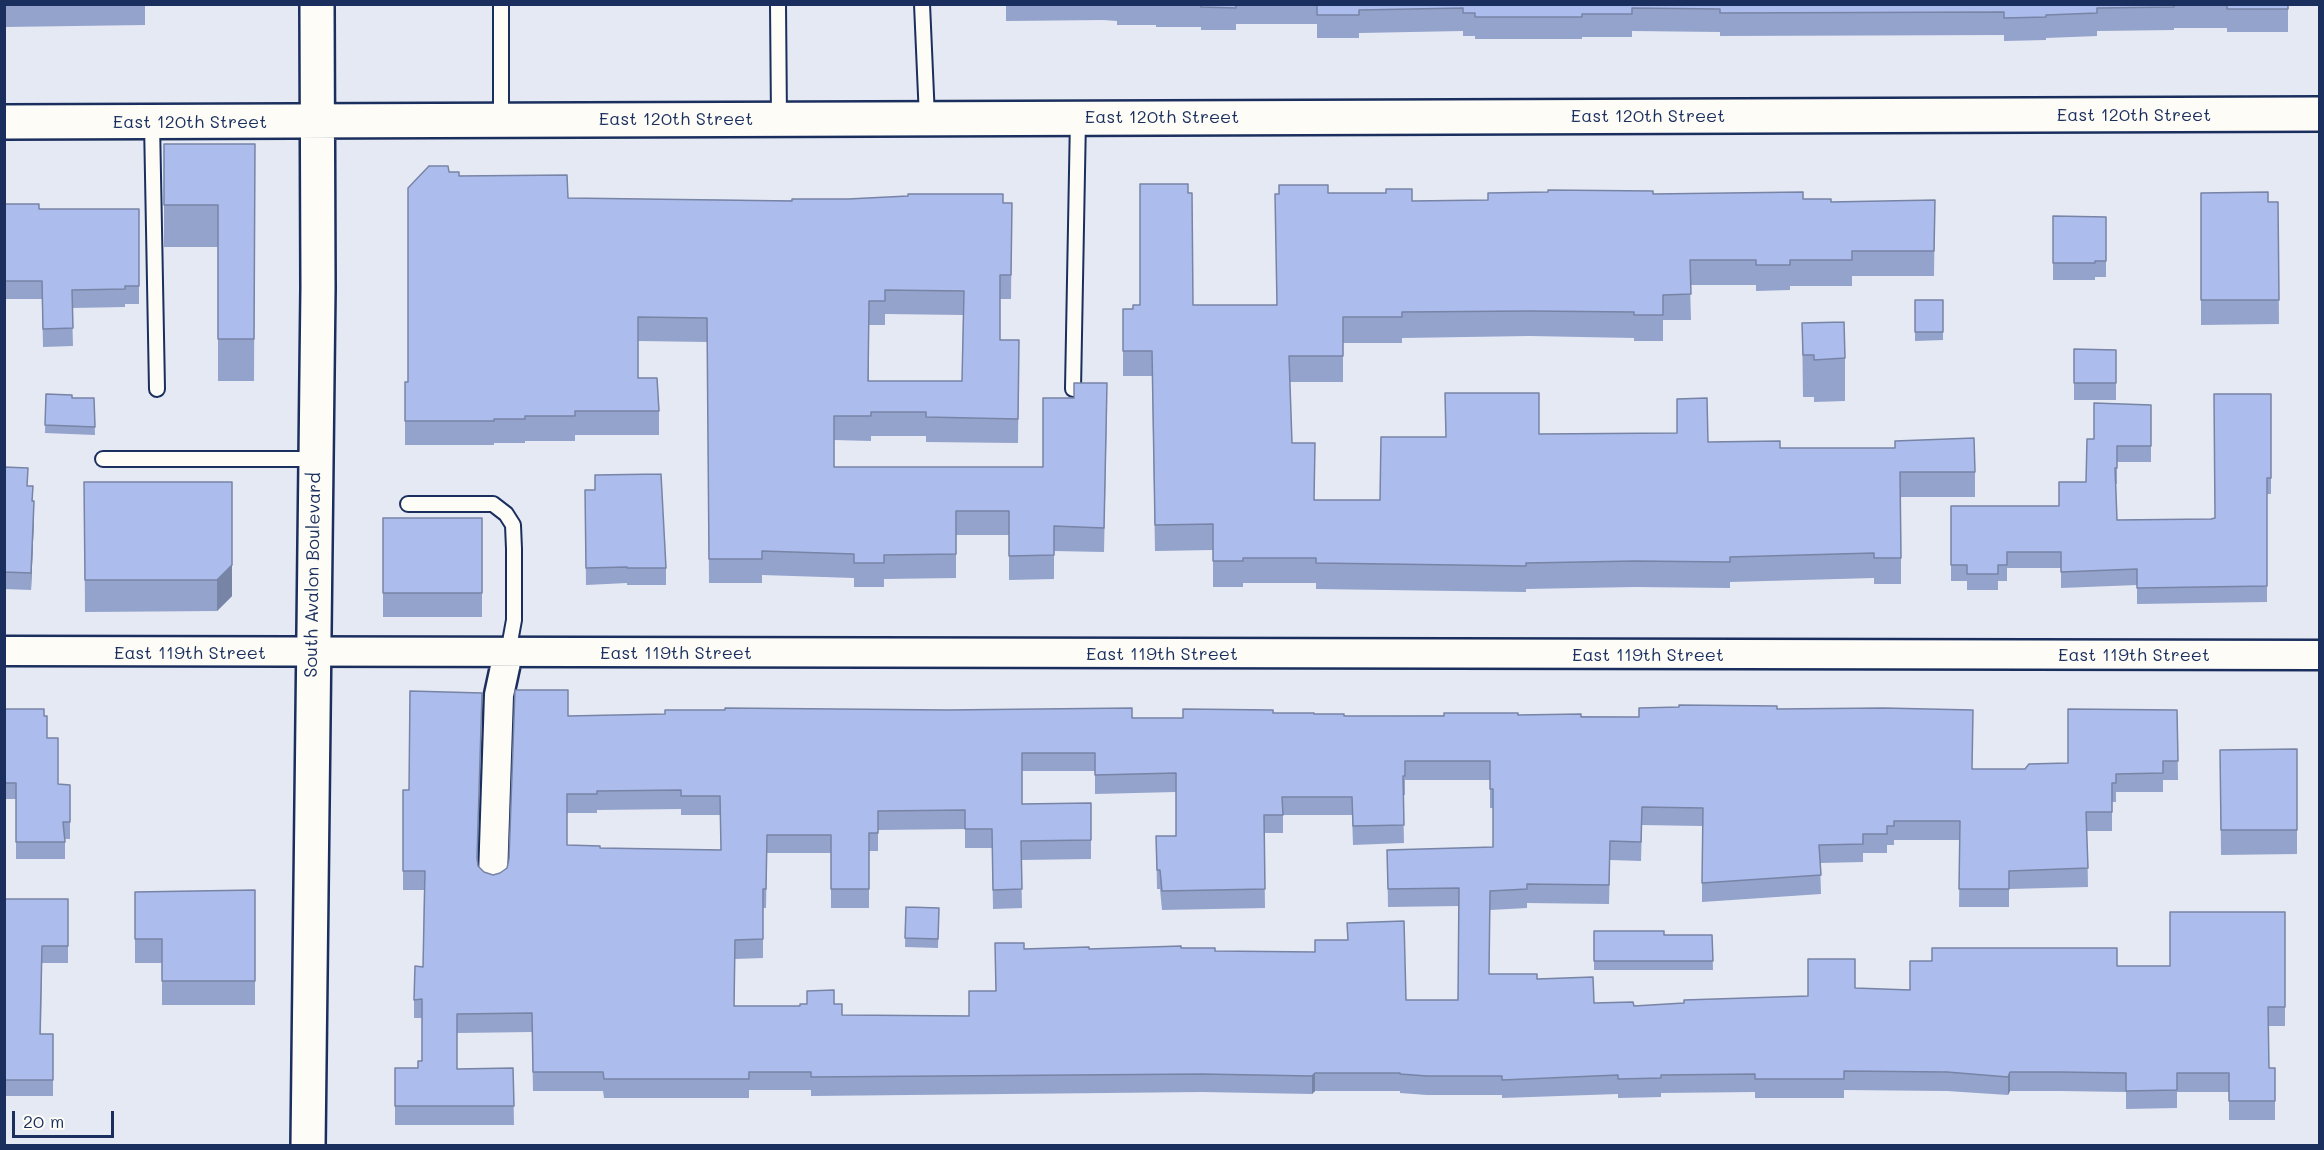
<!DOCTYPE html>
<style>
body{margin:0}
#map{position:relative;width:2324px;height:1150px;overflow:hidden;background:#e5e9f4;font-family:Mali,sans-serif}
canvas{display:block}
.frame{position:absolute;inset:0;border:6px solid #1b2f5e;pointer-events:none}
.scale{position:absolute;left:12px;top:1111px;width:102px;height:27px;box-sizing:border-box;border:3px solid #1b2f5e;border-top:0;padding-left:8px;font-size:18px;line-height:21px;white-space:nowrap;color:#1b2f5e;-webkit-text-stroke:4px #fdfcf7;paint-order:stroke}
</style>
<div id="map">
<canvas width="2324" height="1150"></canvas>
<div class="frame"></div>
<div class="scale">20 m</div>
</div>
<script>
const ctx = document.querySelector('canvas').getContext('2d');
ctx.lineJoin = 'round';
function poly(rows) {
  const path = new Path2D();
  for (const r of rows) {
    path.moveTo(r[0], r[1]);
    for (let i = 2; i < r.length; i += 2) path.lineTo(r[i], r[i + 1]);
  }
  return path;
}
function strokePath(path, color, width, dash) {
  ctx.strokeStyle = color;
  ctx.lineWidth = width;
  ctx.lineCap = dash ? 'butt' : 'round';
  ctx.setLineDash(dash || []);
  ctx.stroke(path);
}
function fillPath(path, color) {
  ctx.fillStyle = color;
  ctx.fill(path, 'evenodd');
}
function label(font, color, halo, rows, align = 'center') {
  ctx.font = font + ' Mali,sans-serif';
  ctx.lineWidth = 6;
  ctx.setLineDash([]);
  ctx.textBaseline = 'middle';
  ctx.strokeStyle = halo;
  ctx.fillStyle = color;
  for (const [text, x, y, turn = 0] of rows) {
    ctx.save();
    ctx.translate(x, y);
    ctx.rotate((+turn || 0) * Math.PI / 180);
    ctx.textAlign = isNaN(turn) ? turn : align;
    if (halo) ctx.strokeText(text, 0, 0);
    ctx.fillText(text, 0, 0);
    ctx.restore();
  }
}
const lane = poly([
 [778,4,779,119],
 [922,4,927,118],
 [501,120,501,4],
 [152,122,157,389],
 [1073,389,1078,118],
 [103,459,315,459],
 [408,504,493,504,506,514,513,525,514,549,514,620,508,653]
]);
const street = poly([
 [4,651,2320,655],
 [493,877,499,695,508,653]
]);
const secondary = poly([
 [4,122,2320,114],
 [308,1146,318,288,317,4]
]);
strokePath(lane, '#1b2f5e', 18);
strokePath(street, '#1b2f5e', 33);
strokePath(secondary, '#1b2f5e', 38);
strokePath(lane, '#fdfcf7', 14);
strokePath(street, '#fdfcf7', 28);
strokePath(secondary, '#fdfcf7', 33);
fillPath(poly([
 [4,4,145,4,145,25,4,27],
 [1006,4,2288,4,2288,32,2227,32,2227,28,2174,28,2174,30,2097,31,2097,36,2046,38,2046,40,2004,41,2004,35,1720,36,1720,32,1632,31,1632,37,1582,37,1582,39,1475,39,1475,36,1463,36,1463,31,1359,33,1359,38,1317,38,1317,24,1236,24,1236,30,1201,30,1201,27,1156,27,1156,25,1117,25,1117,21,1103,20,1006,21],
 [164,144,255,144,254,381,218,381,218,247,164,247],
 [449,172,459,176,568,198,1012,203,1011,299,1000,299,1000,340,1019,340,1018,443,926,442,926,436,871,436,871,441,834,440,834,467,1043,467,1107,407,1104,552,1054,551,1054,579,1009,580,1009,535,956,535,956,578,884,579,884,587,854,587,854,578,762,575,762,583,709,583,707,342,638,341,638,378,659,411,659,435,575,435,575,441,525,441,525,443,494,443,494,445,405,445,405,382,408,382],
 [885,314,963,315,962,381,869,381,869,325,885,325],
 [1188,193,1193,305,1276,305,1328,193,1412,201,1488,200,1653,194,1803,199,1831,202,1935,200,1934,276,1852,276,1852,286,1790,286,1790,290,1756,291,1756,285,1690,285,1691,320,1663,320,1663,341,1634,341,1634,338,1530,336,1402,338,1402,343,1343,343,1343,382,1290,382,1292,443,1315,500,1380,500,1445,437,1539,434,1708,442,1780,448,1975,472,1975,497,1901,497,1901,584,1874,584,1874,578,1730,582,1730,588,1635,587,1526,589,1526,592,1316,589,1316,583,1243,583,1243,587,1213,587,1213,550,1155,551,1152,376,1123,376,1123,309,1133,309,1140,305],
 [2201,193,2268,202,2278,202,2279,324,2201,325],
 [4,204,39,209,139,209,139,304,125,304,125,307,72,308,73,346,43,347,42,299,4,299],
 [2053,216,2106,217,2106,277,2095,277,2095,280,2053,280],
 [1915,300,1943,300,1943,340,1915,341],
 [1802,323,1845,358,1845,401,1814,402,1814,397,1803,397],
 [2074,349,2116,350,2116,400,2074,400],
 [46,394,72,398,94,398,95,435,45,433],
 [2271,394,2271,494,2267,494,2267,602,2137,604,2137,585,2061,588,2061,568,2007,568,2007,581,1998,581,1998,590,1967,590,1967,581,1951,581,1951,506,2059,506,2086,482,2094,439,2151,405,2151,462,2117,462,2117,484,2116,484,2117,520,2211,519,2215,518],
 [4,467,28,486,33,501,34,518,31,590,4,589],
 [84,482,232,482,232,596,217,611,85,612],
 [585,490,666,568,666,585,627,585,627,583,586,585],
 [383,518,482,518,482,617,383,617],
 [4,709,44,716,47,738,58,784,70,785,70,839,65,839,65,859,16,859,16,799,4,799],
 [1777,709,1973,769,2025,769,2068,763,2177,710,2178,780,2163,780,2163,792,2116,792,2116,802,2112,802,2112,831,2087,831,2088,887,2009,889,2009,907,1959,907,1960,840,1894,840,1894,845,1887,845,1887,853,1863,853,1863,862,1820,863,1821,894,1702,902,1702,826,1642,825,1641,861,1610,860,1609,904,1527,903,1527,908,1490,910,1489,974,1537,979,1594,1003,1634,1006,1808,996,1855,988,1910,990,2117,966,2170,966,2285,912,2285,1026,2268,1026,2269,1068,2275,1068,2275,1120,2229,1120,2229,1092,2177,1092,2177,1108,2126,1109,2126,1092,2060,1091,2010,1091,2008,1095,1947,1091,1844,1090,1844,1098,1755,1098,1755,1092,1661,1093,1661,1097,1618,1098,1618,1094,1502,1098,1502,1095,1427,1095,1400,1093,1400,1091,1315,1091,1312,1094,1202,1092,811,1096,811,1090,749,1090,749,1098,604,1098,603,1091,533,1091,532,1032,457,1033,457,1069,513,1068,514,1125,395,1125,395,1068,418,1068,422,1061,422,1018,414,1018,414,1000,423,967,424,890,403,890,403,790,409,790,482,711,477,860,478,866,484,872,493,875,500,873,507,868,568,716,1183,718,1273,713,1344,716,1518,715,1639,717],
 [1022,771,1095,771,1095,794,1176,792,1176,836,1156,836,1157,889,1160,889,1162,910,1265,908,1264,833,1283,833,1283,815,1352,815,1353,845,1404,843,1403,795,1405,795,1405,780,1490,780,1490,808,1493,808,1493,847,1387,850,1388,907,1459,906,1458,1000,1406,1000,1215,951,1181,948,1089,949,1024,949,995,943,996,991,969,1016,842,1015,834,1004,800,1006,734,1006,735,959,763,958,763,908,766,908,767,853,831,853,831,908,869,908,869,851,878,851,878,830,965,829,965,848,992,848,993,909,1022,908,1021,860,1091,859,1091,803,1022,804],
 [681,809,681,815,720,815,721,850,600,848,567,845,567,813,597,813,597,810],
 [2297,749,2297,854,2221,855,2220,750],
 [255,890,255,1005,162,1005,162,963,135,963,135,892],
 [4,899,68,899,68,963,42,963,41,1034,53,1034,53,1096,4,1096],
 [906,907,939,908,938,948,905,947],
 [1594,931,1664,935,1712,935,1713,970,1594,970]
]), '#94a3cc');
fillPath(poly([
 [34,501,34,518,31,590,31,573],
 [232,565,232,596,217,611,217,580],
 [482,693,482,711,477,876,477,858],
 [2010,1072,2010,1091,2008,1095,2008,1077],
 [1315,1073,1315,1091,1312,1094,1312,1076]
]), '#7884a6');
const building = poly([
 [1201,4,1236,4,1236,8,1201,7,1201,4],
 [1317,4,2288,4,2288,9,2227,9,2227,5,2174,5,2174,7,2097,8,2097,13,2046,15,2046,17,2004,18,2004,12,1720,13,1720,9,1632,8,1632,14,1582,14,1582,17,1475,17,1475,13,1463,13,1463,8,1359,10,1359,15,1317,15,1317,4],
 [164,144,255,144,254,339,218,339,218,205,164,205,164,144],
 [429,166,448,166,449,172,459,172,459,176,567,175,568,198,792,201,792,199,848,199,908,196,908,194,1003,194,1003,203,1012,203,1011,275,1000,275,1000,340,1019,340,1018,419,926,417,926,412,871,412,871,416,834,416,834,467,1043,467,1043,398,1074,398,1074,383,1107,383,1104,528,1054,526,1054,555,1009,556,1009,511,956,511,956,554,884,555,884,563,854,563,854,554,762,551,762,559,709,559,707,318,638,317,638,378,657,378,659,411,575,411,575,416,525,416,525,419,494,419,494,421,405,421,405,382,408,382,408,188,429,166],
 [885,290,964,291,962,381,868,381,869,301,885,301,885,290],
 [1140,184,1188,184,1188,193,1192,193,1193,305,1277,305,1275,194,1279,194,1279,185,1328,185,1328,193,1386,193,1386,189,1412,189,1412,201,1488,200,1488,193,1548,192,1548,190,1653,191,1653,194,1803,192,1803,199,1831,199,1831,202,1935,200,1934,251,1852,251,1852,260,1790,260,1790,265,1756,265,1756,260,1690,260,1691,294,1663,295,1663,315,1634,315,1634,312,1530,311,1402,312,1402,317,1343,317,1343,356,1289,356,1292,443,1315,443,1314,500,1380,500,1381,437,1446,437,1445,393,1539,393,1539,434,1677,433,1677,399,1707,398,1708,442,1780,441,1780,448,1895,448,1895,441,1974,438,1975,472,1900,472,1901,558,1874,558,1874,553,1730,557,1730,562,1635,561,1526,563,1526,566,1316,563,1316,558,1243,558,1243,561,1213,561,1213,524,1155,525,1152,351,1123,351,1123,309,1133,309,1133,305,1140,305,1140,184],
 [2268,192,2268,202,2278,202,2279,300,2201,300,2201,193,2268,192],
 [4,204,39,204,39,209,139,209,139,286,125,286,125,289,72,290,73,328,43,329,42,281,4,281,4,204],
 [2053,216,2106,217,2106,261,2095,261,2095,263,2053,263,2053,216],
 [1915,300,1943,300,1943,332,1915,332,1915,300],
 [1844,322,1845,358,1814,360,1814,355,1803,355,1802,323,1844,322],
 [2074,349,2116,350,2116,383,2074,383,2074,349],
 [46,394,72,395,72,398,94,398,95,427,45,425,46,394],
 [2214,394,2271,394,2271,478,2267,478,2267,586,2137,588,2137,569,2061,572,2061,552,2007,552,2007,565,1998,565,1998,574,1967,574,1967,565,1951,565,1951,506,2059,506,2059,482,2086,482,2087,439,2094,439,2094,403,2151,405,2151,446,2117,446,2117,468,2115,468,2117,520,2211,519,2215,518,2214,394],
 [4,467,28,468,27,486,33,486,32,501,34,501,31,573,4,572,4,467],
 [661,474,666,568,627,568,627,567,586,568,585,490,595,490,595,475,661,474],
 [84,482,232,482,232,565,217,580,85,580,84,482],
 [383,518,482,518,482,593,383,593,383,518],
 [515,690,568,690,568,716,665,714,665,710,725,710,725,708,947,710,1132,708,1132,718,1183,718,1183,709,1273,710,1273,713,1314,713,1314,714,1344,714,1344,716,1444,716,1444,713,1518,713,1518,715,1581,714,1581,717,1639,717,1639,708,1679,707,1679,705,1777,706,1777,709,1883,708,1973,710,1972,769,2025,769,2029,764,2068,763,2068,709,2177,710,2178,761,2163,761,2163,773,2116,774,2116,783,2112,783,2112,812,2086,812,2088,868,2009,871,2009,889,1959,889,1960,821,1894,821,1894,826,1887,826,1887,834,1863,834,1863,844,1819,845,1821,875,1702,883,1703,808,1642,807,1641,842,1610,841,1609,885,1527,884,1527,889,1490,891,1489,974,1537,974,1537,979,1593,977,1594,1003,1633,1002,1634,1006,1684,1003,1684,1000,1808,996,1808,959,1855,959,1855,988,1910,990,1910,961,1932,961,1932,948,2117,948,2117,966,2170,966,2170,912,2285,912,2285,1007,2268,1007,2269,1068,2275,1068,2275,1101,2229,1101,2229,1073,2177,1073,2177,1090,2126,1091,2126,1073,2060,1072,2010,1072,2008,1077,1947,1072,1844,1071,1844,1079,1755,1079,1755,1074,1661,1075,1661,1078,1618,1079,1618,1075,1502,1080,1502,1076,1427,1076,1400,1074,1400,1073,1315,1073,1312,1076,1202,1074,811,1077,811,1072,749,1072,749,1079,604,1079,603,1072,533,1072,532,1013,457,1014,457,1069,513,1068,514,1106,395,1106,395,1068,418,1068,418,1061,422,1061,422,999,414,1000,415,966,423,967,425,871,403,871,403,790,409,790,410,691,482,693,477,858,478,866,484,872,493,875,500,873,507,868,509,859,515,690],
 [1022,753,1095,753,1095,775,1176,773,1176,836,1156,836,1157,870,1160,870,1162,891,1265,889,1264,815,1283,815,1282,797,1352,797,1353,826,1404,825,1403,776,1405,776,1405,761,1490,761,1490,789,1493,789,1493,847,1387,850,1388,889,1459,888,1458,1000,1406,1000,1404,921,1347,923,1348,940,1315,940,1315,952,1215,951,1215,948,1181,948,1181,946,1089,949,1089,947,1024,949,1024,943,995,943,996,991,969,991,969,1016,842,1015,842,1004,834,1004,834,990,807,991,807,1004,800,1004,800,1006,734,1006,735,940,763,939,763,889,766,889,767,835,831,835,831,889,869,889,869,833,878,833,878,811,965,810,965,829,992,829,993,890,1022,889,1021,841,1091,840,1091,803,1022,804,1022,753],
 [681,790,681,796,720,796,721,850,600,848,600,846,567,845,567,794,597,794,597,791,681,790],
 [4,709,44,709,44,716,47,716,47,738,58,738,58,784,70,785,70,822,63,822,65,842,16,842,16,783,4,783,4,709],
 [2297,749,2297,830,2221,830,2220,750,2297,749],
 [255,890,255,981,162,981,162,939,135,939,135,892,255,890],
 [4,899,68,899,68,946,42,946,40,1034,53,1034,53,1080,4,1080,4,899],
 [906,907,939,908,938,939,905,938,906,907],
 [1594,931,1664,931,1664,935,1712,935,1713,961,1594,961,1594,931]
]);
fillPath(building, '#acbded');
strokePath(building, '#7884a6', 1.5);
label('18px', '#1b2f5e', '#fdfcf7', [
 ["East 120th Street",2134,115],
 ["East 120th Street",1648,116],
 ["East 120th Street",1162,117],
 ["East 120th Street",676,119],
 ["East 120th Street",190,122],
 ["South Avalon Boulevard",313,575,-89],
 ["East 119th Street",190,653],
 ["East 119th Street",676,653],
 ["East 119th Street",1162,654],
 ["East 119th Street",1648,655],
 ["East 119th Street",2134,655]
]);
</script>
